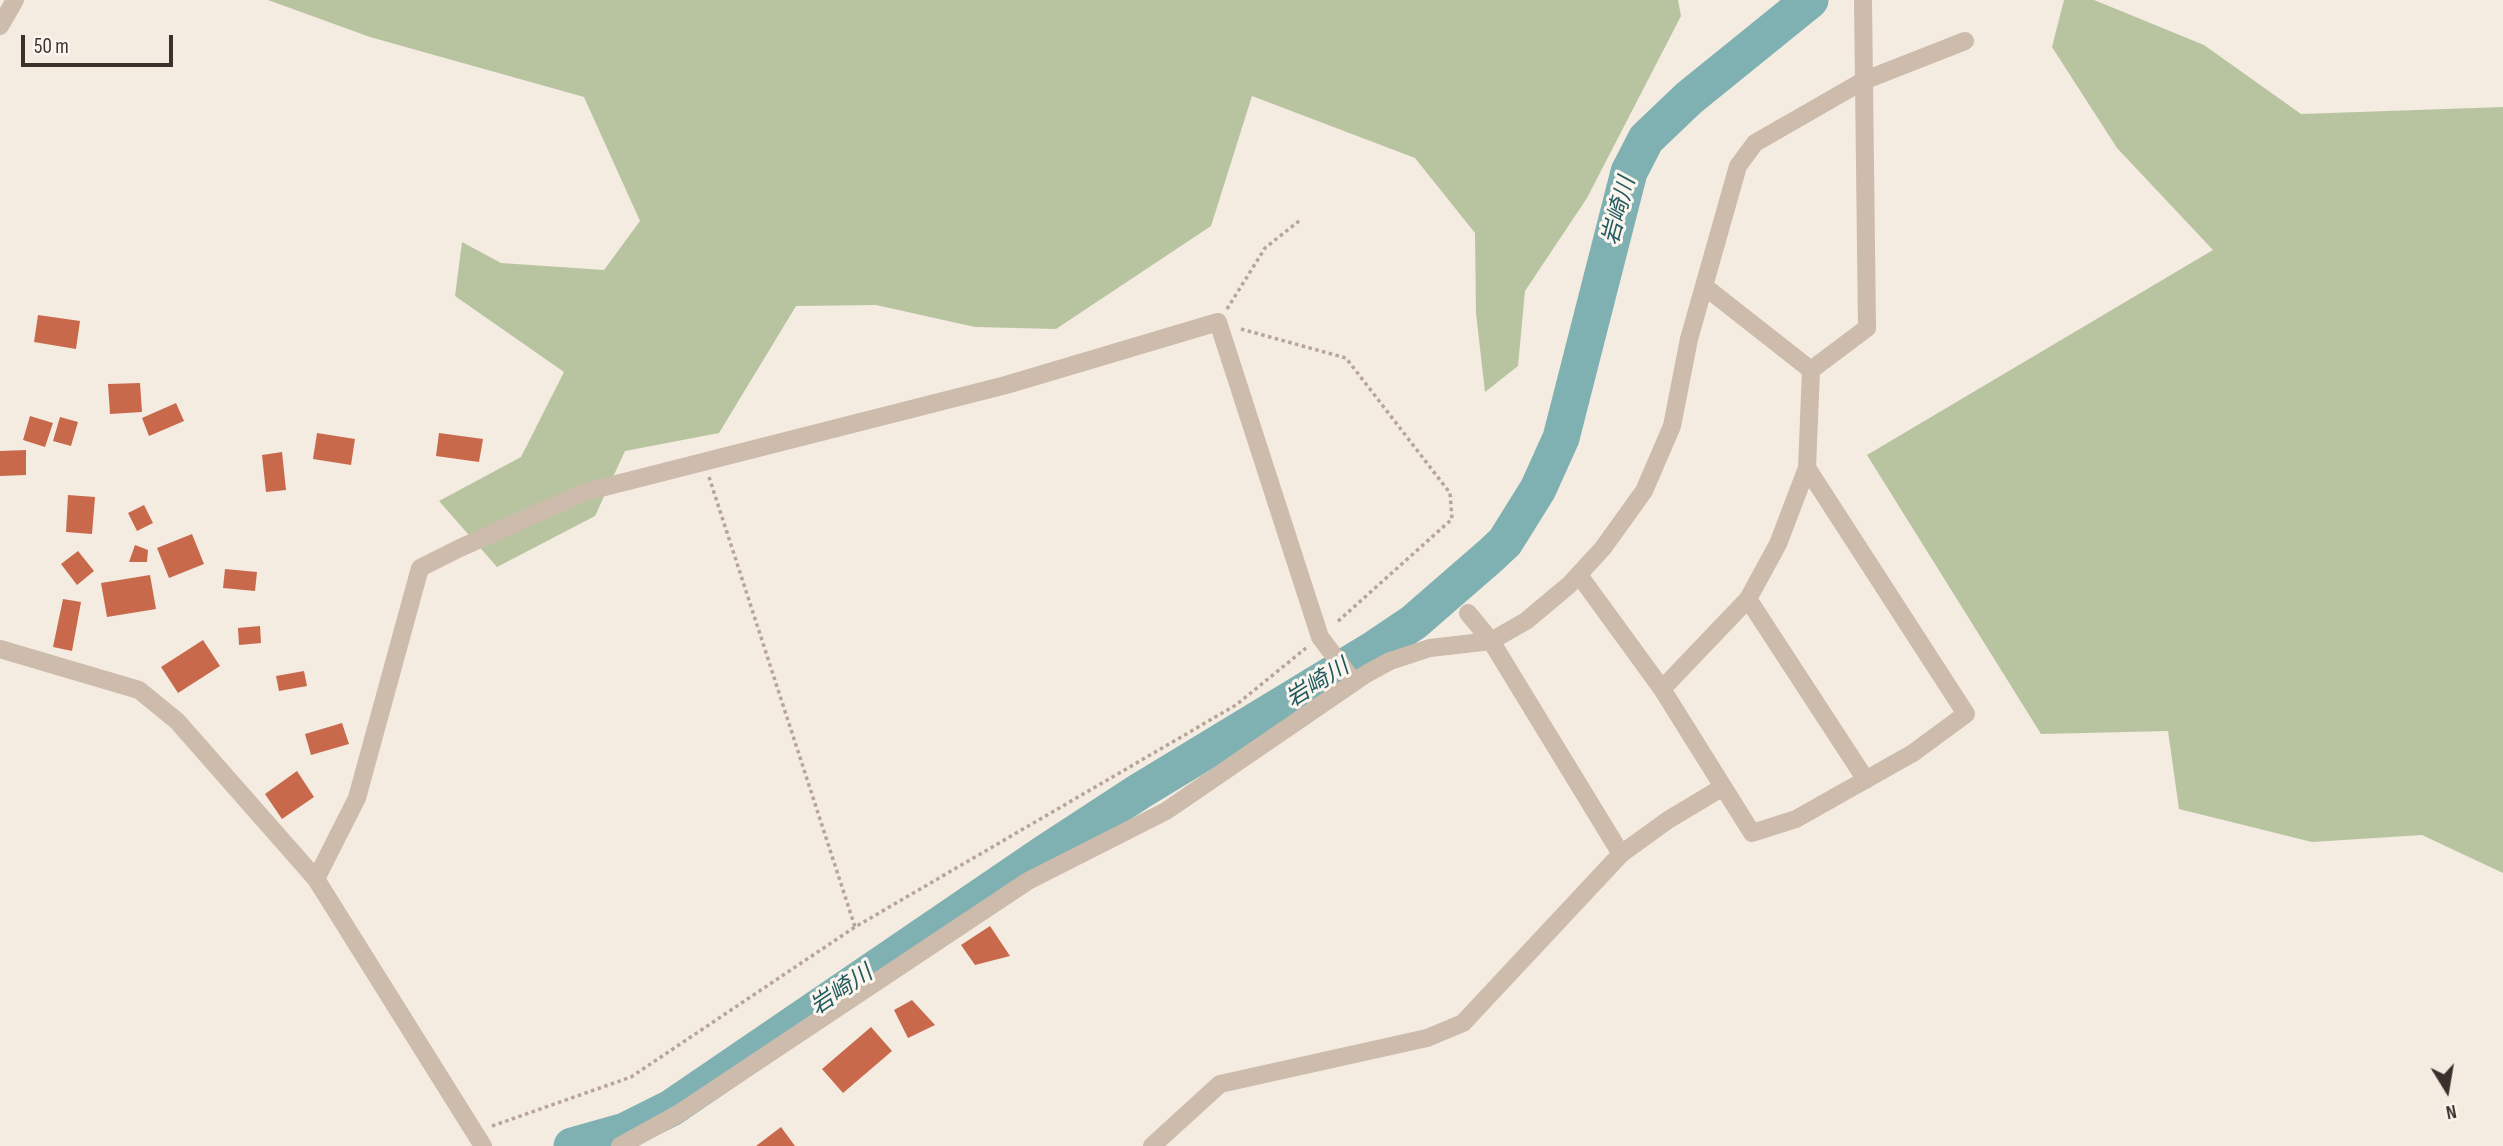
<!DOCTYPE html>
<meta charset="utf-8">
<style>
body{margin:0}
#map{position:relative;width:2503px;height:1146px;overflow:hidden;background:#f4ebe1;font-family:"Sofia Sans Condensed",sans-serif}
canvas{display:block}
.north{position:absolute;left:2412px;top:1055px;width:70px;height:70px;-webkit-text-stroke:5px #fbf5ee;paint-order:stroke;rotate:169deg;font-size:19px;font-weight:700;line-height:28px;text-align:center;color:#3b302b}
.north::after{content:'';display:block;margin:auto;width:24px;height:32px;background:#3b302b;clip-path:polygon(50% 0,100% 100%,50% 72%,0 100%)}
.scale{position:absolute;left:21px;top:35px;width:152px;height:32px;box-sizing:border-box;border:4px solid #3b302b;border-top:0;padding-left:9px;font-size:21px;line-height:24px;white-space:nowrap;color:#3b302b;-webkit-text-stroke:5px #fbf5ee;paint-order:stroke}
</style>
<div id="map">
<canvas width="2503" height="1146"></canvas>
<div class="north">N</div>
<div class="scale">50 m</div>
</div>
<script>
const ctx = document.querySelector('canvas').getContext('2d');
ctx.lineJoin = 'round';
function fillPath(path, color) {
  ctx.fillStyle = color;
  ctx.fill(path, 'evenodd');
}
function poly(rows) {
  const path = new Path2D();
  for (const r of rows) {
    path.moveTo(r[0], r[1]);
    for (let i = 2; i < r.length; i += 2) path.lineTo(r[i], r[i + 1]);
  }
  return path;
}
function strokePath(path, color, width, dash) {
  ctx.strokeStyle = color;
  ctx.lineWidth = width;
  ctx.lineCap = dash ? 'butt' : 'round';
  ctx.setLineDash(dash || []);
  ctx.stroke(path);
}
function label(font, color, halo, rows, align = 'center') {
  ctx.font = font + ' "Sofia Sans Condensed","Noto Sans JP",sans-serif';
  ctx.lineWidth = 6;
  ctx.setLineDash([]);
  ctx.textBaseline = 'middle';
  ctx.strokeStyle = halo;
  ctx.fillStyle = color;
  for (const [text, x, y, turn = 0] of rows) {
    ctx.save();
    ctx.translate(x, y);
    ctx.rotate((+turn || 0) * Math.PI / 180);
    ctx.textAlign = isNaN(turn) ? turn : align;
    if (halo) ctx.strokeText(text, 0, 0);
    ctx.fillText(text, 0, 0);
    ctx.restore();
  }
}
fillPath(poly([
 [268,0,1678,0,1681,16,1587,198,1525,291,1518,366,1485,392,1476,313,1475,233,1415,158,1252,96,1211,226,1056,329,975,327,876,305,796,306,719,433,625,451,595,516,497,567,439,501,521,457,564,372,455,296,462,242,501,263,604,270,640,221,584,97,370,37],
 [2064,0,2094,0,2204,45,2301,114,2503,107,2503,873,2422,835,2312,842,2179,809,2168,731,2041,734,1867,455,2213,250,2117,148,2052,47]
]), '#b8c4a0');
strokePath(poly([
 [572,1146,625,1131,671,1108,1045,853,1140,791,1374,649,1414,622,1490,556,1505,542,1538,489,1561,438,1629,172,1646,139,1689,98,1810,0]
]), '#7fb0b2', 37);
fillPath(poly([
 [38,315,80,321,76,349,34,342],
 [140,383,142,412,110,414,108,384],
 [176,403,184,421,149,436,142,418],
 [30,416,53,423,45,447,23,440],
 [60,417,78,422,71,446,53,441],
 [317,433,355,439,351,465,313,459],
 [439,433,483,439,479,462,436,456],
 [26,450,26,475,0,476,0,451],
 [282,452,286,490,266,492,262,455],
 [68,495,95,497,92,534,66,532],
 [144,505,153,523,137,531,128,513],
 [192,534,204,564,169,578,157,548],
 [135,545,148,550,147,562,129,562],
 [78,551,94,571,77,585,61,564],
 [225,569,257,572,255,591,223,588],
 [150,575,156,609,107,617,101,583],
 [63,599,81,602,72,651,53,647],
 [260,626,261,643,239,645,238,628],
 [203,640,220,666,178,693,161,667],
 [304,671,307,686,279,691,276,676],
 [342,723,349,744,311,755,305,734],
 [297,771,314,797,282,819,265,794],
 [990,926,1010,956,975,965,961,945],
 [912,1000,935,1025,908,1038,894,1010],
 [871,1027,892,1051,843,1093,822,1069],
 [781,1127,795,1146,756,1146]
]), '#c8694b');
strokePath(poly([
 [1227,309,1265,248,1299,221],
 [1241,329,1346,358,1450,493,1452,519,1336,623],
 [709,477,855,927],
 [492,1126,631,1077,855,927,1236,705,1306,648]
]), '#b9a596', 3.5, [3.5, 3.5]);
strokePath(poly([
 [1704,286,1811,370,1867,328,1863,0],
 [1579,575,1662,689,1752,833,1796,819,1913,753,1966,714,1807,468],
 [1748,599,1866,780],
 [1468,613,1491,641,1621,854],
 [1662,689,1748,599,1778,544,1807,468,1811,370],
 [316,879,357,798,420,568,460,548,585,492,1006,385,1218,322,1320,637,1354,682],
 [620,1146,678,1114,1028,881,1166,811,1366,674,1390,661,1430,648,1491,641,1526,621,1569,585,1603,548,1644,491,1672,426,1689,339,1738,166,1755,143,1863,81,1965,41],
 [1152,1146,1220,1084,1427,1038,1463,1023,1621,854,1668,820,1723,787]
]), '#cdbbac', 18);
strokePath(poly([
 [0,26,15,0],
 [0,649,139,690,177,721,316,879,483,1146]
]), '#cdbbac', 18);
label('italic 23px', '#1f5a5e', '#fbf5ee', [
 ["岩崎川",1620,211,-75],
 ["岩崎川",1318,684,-32],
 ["岩崎川",842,991,-34]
]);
</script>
